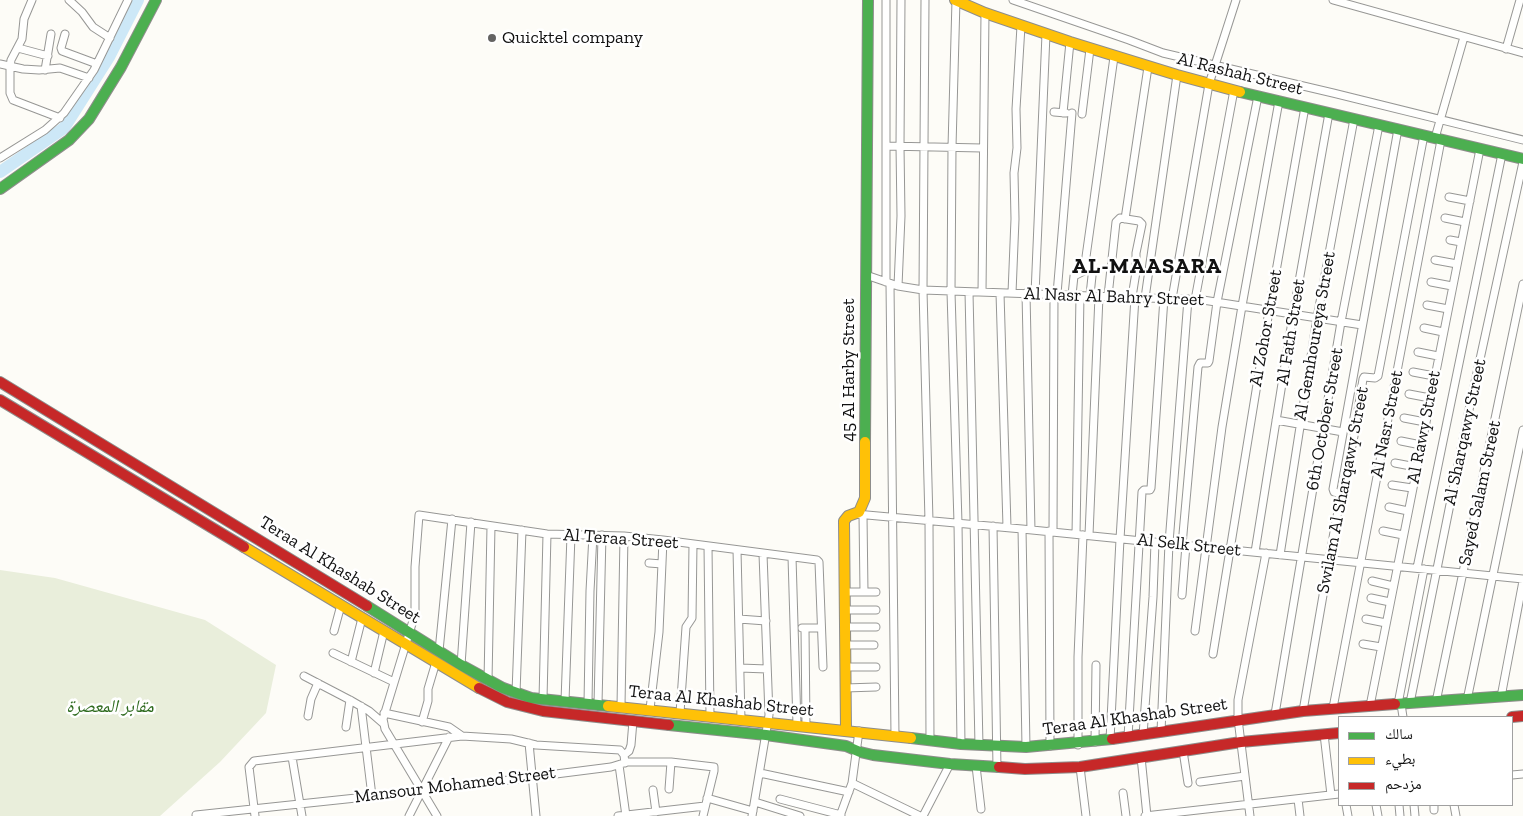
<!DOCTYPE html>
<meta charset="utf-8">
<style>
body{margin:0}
#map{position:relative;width:1523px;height:816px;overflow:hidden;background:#fdfcf7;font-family:"Zilla Slab","Noto Naskh Arabic",serif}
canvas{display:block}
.legend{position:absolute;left:1338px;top:716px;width:175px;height:90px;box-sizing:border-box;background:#fff;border:1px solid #a0a0a0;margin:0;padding:6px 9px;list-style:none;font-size:15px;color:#111}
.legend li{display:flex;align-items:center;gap:10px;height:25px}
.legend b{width:25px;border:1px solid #a0a0a0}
</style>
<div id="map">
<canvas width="1523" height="816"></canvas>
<ul class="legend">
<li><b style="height:6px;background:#4caf50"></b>سالك</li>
<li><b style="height:6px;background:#ffc107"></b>بطيء</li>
<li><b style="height:6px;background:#c62828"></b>مزدحم</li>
</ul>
</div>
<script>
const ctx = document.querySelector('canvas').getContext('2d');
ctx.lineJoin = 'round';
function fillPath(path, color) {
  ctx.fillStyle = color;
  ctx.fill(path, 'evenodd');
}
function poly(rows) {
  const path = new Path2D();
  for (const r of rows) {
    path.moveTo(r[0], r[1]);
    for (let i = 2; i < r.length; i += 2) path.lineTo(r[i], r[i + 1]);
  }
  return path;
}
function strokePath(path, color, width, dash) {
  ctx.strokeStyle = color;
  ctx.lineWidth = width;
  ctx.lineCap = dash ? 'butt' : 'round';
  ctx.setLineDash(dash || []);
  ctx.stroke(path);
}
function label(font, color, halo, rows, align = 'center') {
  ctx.font = font + ' "Zilla Slab","Noto Naskh Arabic",serif';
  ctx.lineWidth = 5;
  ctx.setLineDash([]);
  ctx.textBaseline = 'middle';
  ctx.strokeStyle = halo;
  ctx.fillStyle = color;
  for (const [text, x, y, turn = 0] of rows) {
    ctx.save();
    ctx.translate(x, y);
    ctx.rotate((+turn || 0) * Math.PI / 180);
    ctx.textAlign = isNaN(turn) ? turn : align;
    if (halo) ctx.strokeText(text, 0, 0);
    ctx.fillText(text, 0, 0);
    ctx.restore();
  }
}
fillPath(poly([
 [0,570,55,578,205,620,276,665,266,713,220,762,160,816,0,816]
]), '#e9eedb');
strokePath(poly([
 [0,172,64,128,109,57,138,0]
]), '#cde8f7', 12);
const street = poly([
 [32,0,24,19,22,39,11,60,10,67,10,93,13,100,60,118],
 [69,0,82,12,93,27,110,38],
 [925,0,923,290,929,521,930,740],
 [956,0,952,147,951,292,958,523,961,744],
 [1013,0,1129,40,1163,53,1333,93,1523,140],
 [1333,0,1523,53],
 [65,34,61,48,62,51,97,64],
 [18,48,48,56],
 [1506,49,1520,0],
 [0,64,23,69,39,70,60,68,89,78],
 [45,70,51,34],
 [1054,112,1066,113],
 [1063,113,1070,42],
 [1082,114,1090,49],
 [1435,138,1464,37],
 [886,146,982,148],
 [0,158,45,130,64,113,94,70,128,0],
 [1449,197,1470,201],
 [1445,218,1465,222],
 [1125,219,1148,67],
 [1450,240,1461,242],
 [1435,260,1457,264],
 [866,275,898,286,923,290,1203,300,1362,325],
 [886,282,886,0],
 [1431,282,1452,286],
 [890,284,895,736],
 [898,286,901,216,900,146,901,0],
 [969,292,979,745],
 [982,292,985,13],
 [1000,293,1007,527],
 [1012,293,1015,219,1014,173,1017,148,1016,109,1021,26],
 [1026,293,1031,530],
 [1035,294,1046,34],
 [1057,294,1072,113],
 [1072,295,1074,276,1084,271,1114,57],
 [1090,295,1092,276],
 [1108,296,1116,222,1120,218,1139,221,1142,224,1136,253,1136,272,1132,297],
 [1145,298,1177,75],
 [1172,299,1209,84,1236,0],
 [1195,300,1234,90],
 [1427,305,1448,309],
 [1424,328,1443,332],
 [1418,352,1438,356],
 [1413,372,1434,376],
 [1409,394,1430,398],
 [1404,418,1425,422],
 [1276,420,1343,432],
 [1401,441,1421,445],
 [1395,463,1416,467],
 [1392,485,1412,488],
 [1342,494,1334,492,1333,489,1398,129],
 [1389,507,1408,511],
 [856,514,1022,529,1523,579],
 [863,515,864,592],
 [993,526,997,768],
 [1022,529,1026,747],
 [1049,531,1050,746],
 [1383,531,1403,535],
 [1053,532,1054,294],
 [1076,534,1080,295],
 [1089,535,1099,296],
 [1182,545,1198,367,1200,363,1208,363,1209,361,1217,302,1258,96],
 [708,546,710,716],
 [737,550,741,719],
 [1255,552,1293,315,1329,113],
 [1280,555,1317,318,1354,119],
 [792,557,797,725],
 [649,563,662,564],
 [1417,568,1502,154],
 [1372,581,1393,586],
 [845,592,876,592],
 [1182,595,1186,545],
 [1371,598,1390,602],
 [845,610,876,610],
 [739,619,766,621],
 [1366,619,1386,623],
 [845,627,876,627],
 [802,628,821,628],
 [805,628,806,726],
 [334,631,341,605],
 [1195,631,1222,427,1242,306,1279,101],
 [1363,644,1381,647],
 [845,645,874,645],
 [439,651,452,519],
 [333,653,394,682],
 [1213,654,1269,311,1305,107],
 [351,662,362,618],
 [461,665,471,522],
 [845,667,876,667],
 [740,668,767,669],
 [374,673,384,631],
 [304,676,350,700,369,711,384,724],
 [488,681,491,526],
 [845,688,876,687],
 [516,693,522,530],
 [1501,697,1523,581],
 [543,699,547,534],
 [1467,700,1523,430],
 [565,701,571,535],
 [1436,702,1523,284],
 [588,703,590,591,593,535],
 [1410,703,1470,405,1523,162],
 [598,704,602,535],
 [1398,704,1424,569],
 [1401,704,1403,717],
 [361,706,372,796],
 [621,706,624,536],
 [1370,706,1480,149],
 [1333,708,1441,140],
 [650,709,659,632,663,540],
 [1303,711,1335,526,1354,436,1363,379,1364,377,1375,378,1378,376,1424,135],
 [384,713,449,727,462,736],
 [680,713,686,627,692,618,693,544],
 [1275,714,1341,322,1379,125],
 [308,716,311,699,318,683],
 [422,722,428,701,428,689,436,662],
 [346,727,350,700],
 [1161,732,1169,543,1188,299],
 [1324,734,1331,795],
 [1143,735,1153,597,1155,542],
 [1128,737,1142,492,1144,490,1150,490,1151,488,1164,298],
 [1110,740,1120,539,1135,297],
 [1095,742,1096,665],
 [529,743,536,816],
 [1078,745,1078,657,1083,535],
 [1183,751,1188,783],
 [624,755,629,751,631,745,633,721],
 [292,757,302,816],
 [1141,757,1147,816],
 [619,765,626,816],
 [976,766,981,809],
 [1080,767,1086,816],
 [760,773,849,792],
 [1512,775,1523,774],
 [1200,782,1245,776],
 [852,783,920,816],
 [669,789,671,762],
 [653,790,656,812],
 [1123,793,1126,816],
 [707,798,753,811],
 [780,799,841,815],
 [1298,799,1300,816],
 [755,802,800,816],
 [1346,805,1348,816],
 [1376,805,1378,816],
 [1399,805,1400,816],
 [1414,805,1415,816],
 [1434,805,1434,810],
 [1454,805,1456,816],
 [196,815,422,791,611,767,627,762,671,762,714,767,714,771,703,816],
 [255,816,249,767,254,761,462,736,511,739,536,745,620,750,624,755,625,763],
 [409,816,449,737],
 [437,816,385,729,383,719,415,614,415,567,419,515,547,534,624,536,663,540,817,560,819,562,823,667],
 [618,816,705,806],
 [752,816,769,715,763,554],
 [840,816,852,783,859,731],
 [923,816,950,764],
 [1145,816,1339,794],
 [1250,816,1238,719,1238,700,1266,553]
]);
const fast = poly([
 [1240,92,1523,159],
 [0,189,69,140,89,119,121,67,156,0],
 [865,442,868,0],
 [367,606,461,665,503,688,531,698,608,706],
 [1395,704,1523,695],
 [669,725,766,735,846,746,860,752,873,755,950,764,999,767],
 [911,738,961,744,1026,747,1112,739]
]);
const slow = poly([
 [955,0,985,13,1070,42,1177,75,1240,92],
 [244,547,479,688],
 [608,706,911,738],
 [846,730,844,521,848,516,859,512,865,498,865,442]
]);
const jam = poly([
 [0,382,367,606],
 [0,400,244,547],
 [479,688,507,702,543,711,669,725],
 [1512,717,1523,716],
 [1112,739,1303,711,1395,704],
 [999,767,1025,769,1080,767,1241,742,1339,733]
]);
strokePath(street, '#979795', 9);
strokePath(fast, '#8e8d8b', 12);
strokePath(slow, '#8e8d8b', 12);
strokePath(jam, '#8e8d8b', 12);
strokePath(street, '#fffffe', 7);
strokePath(fast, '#4caf50', 10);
strokePath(slow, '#ffc107', 10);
strokePath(jam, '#c62828', 10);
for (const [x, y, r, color] of [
 [492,38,5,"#646362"]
]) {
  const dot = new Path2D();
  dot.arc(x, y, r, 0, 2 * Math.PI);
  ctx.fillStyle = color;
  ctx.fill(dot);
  strokePath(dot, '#fff', 2);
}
label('18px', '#111', '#fff', [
 ["Quicktel company",502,38]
], 'left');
label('18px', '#111', '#fff', [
 ["Al Rashah Street",1240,74,14],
 ["Al Nasr Al Bahry Street",1114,297,2],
 ["Al Zohor Street",1266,328,-80],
 ["Al Fath Street",1291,332,-81],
 ["Al Gemhoureya Street",1315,336,-80],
 ["45 Al Harby Street",849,370,-90],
 ["6th October Street",1325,419,-80],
 ["Al Nasr Street",1387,424,-79],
 ["Al Rawy Street",1424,427,-79],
 ["Al Sharqawy Street",1465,432,-78],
 ["Swilam Al Sharqawy Street",1343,490,-79],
 ["Sayed Salam Street",1480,493,-78],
 ["Al Teraa Street",621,539,4],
 ["Al Selk Street",1189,545,6],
 ["Teraa Al Khashab Street",340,570,32],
 ["Teraa Al Khashab Street",721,701,6],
 ["Teraa Al Khashab Street",1135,717,-8],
 ["Mansour Mohamed Street",455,785,-7]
]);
label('italic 18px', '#2f6b1f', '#fff', [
 ["مقابر المعصرة",110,707]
]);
ctx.letterSpacing = '1px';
label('bold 22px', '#111', '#fff', [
 ["AL-MAASARA",1147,267]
]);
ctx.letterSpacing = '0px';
</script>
